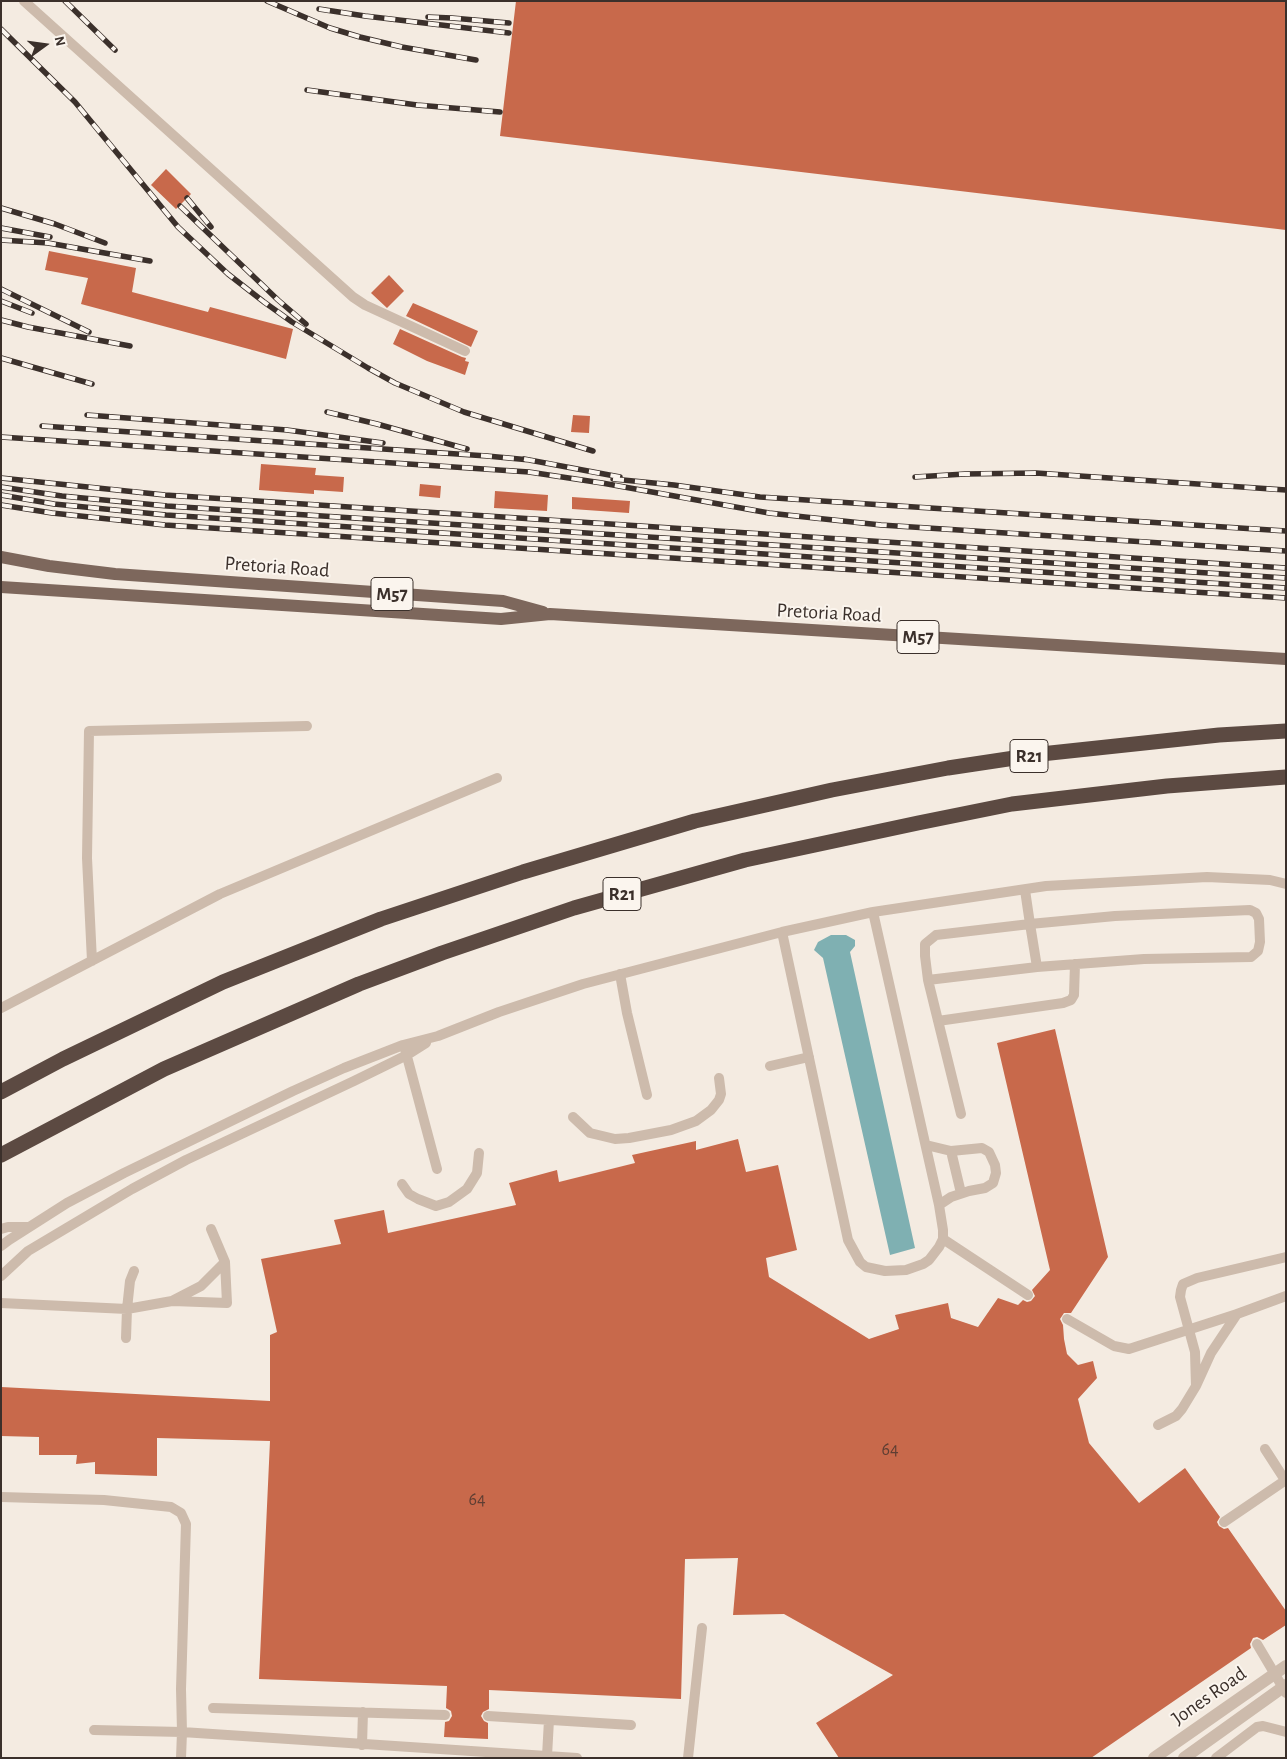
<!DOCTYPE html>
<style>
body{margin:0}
#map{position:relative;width:1287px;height:1759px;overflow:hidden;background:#f4ebe1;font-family:"Alegreya Sans",sans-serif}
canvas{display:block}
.frame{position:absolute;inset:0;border:2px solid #3b302b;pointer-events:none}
.north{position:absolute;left:20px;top:20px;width:50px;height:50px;-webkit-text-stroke:4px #fbf5ee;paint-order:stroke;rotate:76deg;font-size:14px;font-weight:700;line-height:20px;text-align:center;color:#3b302b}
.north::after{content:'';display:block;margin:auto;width:18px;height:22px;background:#3b302b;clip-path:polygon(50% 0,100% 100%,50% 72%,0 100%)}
</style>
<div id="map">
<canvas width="1287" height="1759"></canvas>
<div class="frame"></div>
<div class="north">N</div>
</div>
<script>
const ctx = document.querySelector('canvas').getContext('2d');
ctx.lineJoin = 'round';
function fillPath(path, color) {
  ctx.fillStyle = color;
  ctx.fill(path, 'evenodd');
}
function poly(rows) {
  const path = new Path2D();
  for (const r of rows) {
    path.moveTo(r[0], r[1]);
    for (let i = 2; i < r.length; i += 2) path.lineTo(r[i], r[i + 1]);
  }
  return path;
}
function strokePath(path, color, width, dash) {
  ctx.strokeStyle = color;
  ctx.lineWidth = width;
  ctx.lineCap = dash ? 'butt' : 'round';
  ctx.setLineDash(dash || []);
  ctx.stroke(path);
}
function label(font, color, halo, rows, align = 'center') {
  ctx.font = font + ' "Alegreya Sans",sans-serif';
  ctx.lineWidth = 4;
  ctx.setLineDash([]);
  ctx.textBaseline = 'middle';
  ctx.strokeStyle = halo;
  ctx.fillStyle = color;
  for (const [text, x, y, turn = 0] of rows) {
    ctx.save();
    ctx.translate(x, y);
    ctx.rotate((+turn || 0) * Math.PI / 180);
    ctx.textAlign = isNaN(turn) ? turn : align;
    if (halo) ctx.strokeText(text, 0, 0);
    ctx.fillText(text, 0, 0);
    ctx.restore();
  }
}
fillPath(poly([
 [831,935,846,935,855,940,855,946,850,952,915,1248,890,1255,823,958,814,950,818,942]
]), '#7fb0b2');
fillPath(poly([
 [516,1,1286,1,1286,230,500,136],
 [166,169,191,194,176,209,151,185],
 [49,251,136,268,132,292,208,312,210,307,293,329,286,359,81,304,88,278,45,270],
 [389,275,404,291,387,308,371,293],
 [413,303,478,331,471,347,406,316],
 [400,329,462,357,466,358,465,361,469,362,465,375,427,361,393,344],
 [573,415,590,416,589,433,571,432],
 [261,464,316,468,315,475,344,477,343,492,314,490,314,494,259,490],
 [420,484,441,486,440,498,419,496],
 [495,491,548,495,547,511,494,508],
 [572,497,630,501,629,513,572,509],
 [1055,1029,1108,1257,1071,1313,1064,1313,1060,1319,1063,1325,1064,1339,1067,1354,1078,1365,1093,1361,1097,1378,1078,1399,1089,1443,1139,1503,1185,1468,1220,1517,1217,1522,1219,1526,1224,1529,1228,1528,1286,1611,1286,1625,1263,1640,1257,1637,1253,1638,1250,1644,1251,1648,1091,1758,839,1758,816,1723,893,1675,784,1614,733,1615,738,1558,685,1559,681,1699,489,1690,489,1709,483,1712,481,1716,484,1721,488,1723,488,1739,444,1737,445,1722,449,1721,452,1716,451,1711,446,1708,447,1686,259,1679,270,1441,157,1438,157,1476,95,1474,95,1462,76,1464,77,1455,39,1455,39,1437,1,1436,1,1387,270,1401,270,1335,277,1332,261,1259,341,1244,334,1220,384,1210,388,1233,516,1205,509,1183,557,1170,559,1182,635,1163,632,1155,696,1141,696,1150,738,1139,746,1172,778,1165,797,1250,766,1258,769,1277,869,1339,899,1329,895,1315,948,1303,951,1318,978,1327,998,1298,1018,1305,1023,1300,1027,1302,1031,1301,1035,1296,1032,1290,1050,1270,997,1043]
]), '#c8694b');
strokePath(poly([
 [24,1,353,297,365,305,465,351],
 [782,932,848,1240,860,1262,866,1267,885,1271,906,1270,923,1264,929,1260,939,1247,943,1239,943,1230,939,1205,873,912],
 [92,961,87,858,89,731,307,726],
 [620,974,627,1013,647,1095],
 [928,980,1037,967],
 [1,1008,220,894,497,778],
 [938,1021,1063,1003,1071,1000,1074,995,1075,964],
 [405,1049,437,1169],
 [770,1066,809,1057],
 [961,1114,928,980,925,956,925,944,936,935,1030,924,1115,916,1250,910,1256,913,1259,919,1260,942,1258,951,1251,957,1144,959,1037,967,1030,924,1025,890],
 [573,1117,590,1133,615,1139,629,1138,671,1130,696,1121,711,1110,719,1100,721,1094,719,1078],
 [926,1145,951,1151,982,1148,989,1152,995,1165,996,1173,993,1183,985,1188,969,1191,951,1197,939,1205],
 [951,1151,961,1193],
 [402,1184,409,1194,418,1199,436,1206,449,1202,467,1189,477,1173,479,1153],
 [1,1229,8,1227,27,1227],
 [943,1239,1028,1295],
 [1,1246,9,1240,67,1203,124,1173,293,1091,344,1068,403,1045,438,1036,499,1012,583,984,782,932,873,912,1046,886,1207,877,1270,880,1286,884],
 [1,1276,28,1251,132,1189,186,1160,354,1081,407,1055,426,1043],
 [173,1301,227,1303,225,1262,211,1229],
 [1,1303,127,1309,172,1301,201,1286,225,1262],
 [1067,1319,1114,1346,1129,1349,1237,1314],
 [126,1338,127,1309,130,1281,134,1271],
 [1196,1386,1195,1352,1180,1297,1181,1290,1183,1284,1197,1278,1286,1257],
 [1158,1425,1176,1416,1182,1409,1196,1386,1211,1353,1237,1314,1286,1296],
 [1265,1449,1285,1480],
 [1,1497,104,1500,171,1507,181,1513,186,1524,181,1689,182,1732,577,1758],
 [1224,1522,1286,1480],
 [1257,1644,1286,1693],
 [213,1708,445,1715],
 [488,1716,631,1725],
 [94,1730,182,1732,181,1758],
 [362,1745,363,1712],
 [547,1756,549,1720],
 [688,1758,702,1628],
 [1216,1758,1257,1727,1263,1726,1286,1732]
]), '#cdbbac', 10);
strokePath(poly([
 [1154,1758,1286,1666],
 [1184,1758,1286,1685]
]), '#cdbbac', 12);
strokePath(poly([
 [1,557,49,566,115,574,503,601,543,612],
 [1,587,501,619,550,614,1286,659]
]), '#7d675c', 12);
strokePath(poly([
 [1,1092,63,1059,223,982,381,919,523,872,695,821,832,790,948,768,1041,754,1219,735,1286,731],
 [1,1155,164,1069,359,984,442,953,574,908,745,860,918,823,1012,804,1167,786,1286,777]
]), '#5c4a42', 15);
const rail = poly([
 [65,1,115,50],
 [267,1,330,28,360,37,402,47,476,60],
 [319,9,365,16,509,33],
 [428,17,452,18,509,23],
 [1,29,75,102,178,227,228,274,264,302,292,322,368,368,395,383,464,412,593,451],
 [307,90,417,105,500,112],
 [187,198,211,227],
 [180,206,278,300,306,324],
 [1,208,55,224,105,243],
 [1,228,50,237],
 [1,240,48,243,150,261],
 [1,289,89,332],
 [1,301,32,313],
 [1,320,28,327,130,346],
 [1,358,92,384],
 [327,412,377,424,467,449],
 [87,415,287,430,383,443],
 [42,426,487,456,530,460],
 [1,437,529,472,602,483,769,513,805,517,881,525,1286,551],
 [524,459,620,477],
 [915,477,965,474,1036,473,1286,490],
 [1,478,165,495,1286,568],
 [613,479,674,485,760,497,1286,531],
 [1,487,62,496,167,506,1286,578],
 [1,495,54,504,166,515,1286,588],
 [1,505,52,513,165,525,1286,598]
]);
strokePath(rail, '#3b302b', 5.5);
strokePath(rail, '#fbf5ee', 4, [11]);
label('18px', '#5e3e33', null, [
 ["64",890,1450],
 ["64",477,1500]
]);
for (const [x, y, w] of [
 [392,594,42],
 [918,637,42],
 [1029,756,38],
 [622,894,38]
]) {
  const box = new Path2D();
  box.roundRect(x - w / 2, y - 16.5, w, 33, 4);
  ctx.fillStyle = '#fbf5ee';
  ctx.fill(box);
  strokePath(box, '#3b302b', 1);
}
label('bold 19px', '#3b302b', null, [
 ["M57",392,594],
 ["M57",918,637],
 ["R21",1029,756],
 ["R21",622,894]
]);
label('20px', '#3b302b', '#fbf5ee', [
 ["Pretoria Road",277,567,4],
 ["Pretoria Road",829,613,3],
 ["Jones Road",1209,1696,-35]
]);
</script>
